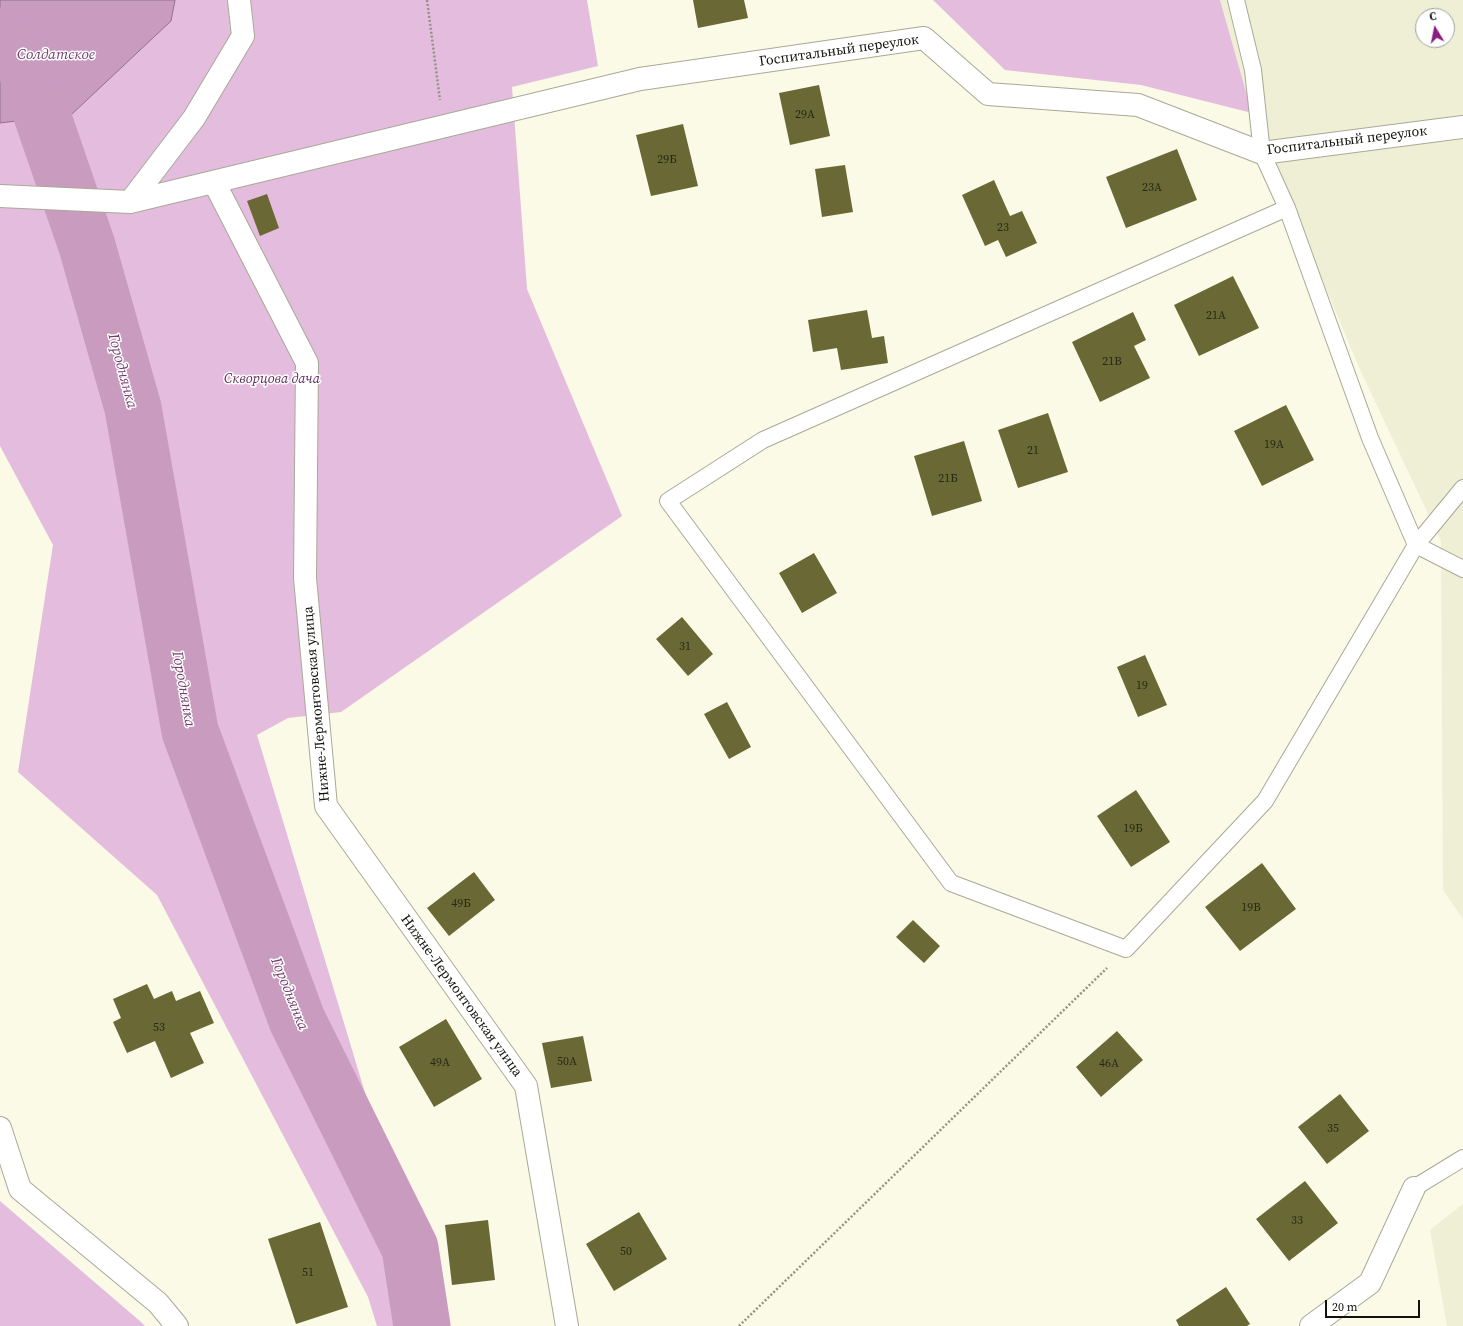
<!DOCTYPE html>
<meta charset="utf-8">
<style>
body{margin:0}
#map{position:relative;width:1463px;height:1326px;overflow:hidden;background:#fafae7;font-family:"Source Serif 4",serif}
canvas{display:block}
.north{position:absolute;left:1415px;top:8px;width:40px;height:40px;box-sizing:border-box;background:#fff;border:1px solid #a0a09e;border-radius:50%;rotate:350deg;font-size:11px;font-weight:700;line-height:16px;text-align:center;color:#12120c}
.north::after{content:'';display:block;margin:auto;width:14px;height:18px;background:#8b1c80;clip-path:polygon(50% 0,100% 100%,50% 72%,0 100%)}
.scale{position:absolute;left:1325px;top:1300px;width:95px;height:18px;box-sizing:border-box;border:2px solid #12120c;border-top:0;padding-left:5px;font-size:12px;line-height:14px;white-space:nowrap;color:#12120c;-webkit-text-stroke:3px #fff;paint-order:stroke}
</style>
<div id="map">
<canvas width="1463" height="1326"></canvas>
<div class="north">С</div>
<div class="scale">20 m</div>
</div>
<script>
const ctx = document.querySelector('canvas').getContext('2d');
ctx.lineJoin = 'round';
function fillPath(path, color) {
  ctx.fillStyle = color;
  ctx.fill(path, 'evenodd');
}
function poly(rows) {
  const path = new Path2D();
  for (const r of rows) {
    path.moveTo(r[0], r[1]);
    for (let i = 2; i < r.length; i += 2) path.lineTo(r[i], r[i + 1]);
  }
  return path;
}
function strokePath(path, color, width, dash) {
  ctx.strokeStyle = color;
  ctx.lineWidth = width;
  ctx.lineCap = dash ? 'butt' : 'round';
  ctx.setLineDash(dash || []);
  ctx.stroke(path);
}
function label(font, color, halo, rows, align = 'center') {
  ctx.font = font + ' "Source Serif 4",serif';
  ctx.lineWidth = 3;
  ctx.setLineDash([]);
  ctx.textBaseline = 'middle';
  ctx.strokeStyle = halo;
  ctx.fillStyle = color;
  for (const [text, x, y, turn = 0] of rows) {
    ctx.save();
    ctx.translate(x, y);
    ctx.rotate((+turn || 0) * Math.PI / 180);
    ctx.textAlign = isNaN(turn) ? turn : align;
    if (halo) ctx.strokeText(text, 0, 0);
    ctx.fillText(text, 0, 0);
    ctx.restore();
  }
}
fillPath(poly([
 [1220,0,1463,0,1463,919,1443,890,1441,541,1362,374,1252,113],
 [1423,16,1447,16,1447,40,1423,40],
 [1463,1204,1463,1326,1447,1326,1430,1230]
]), '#efefd5');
fillPath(poly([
 [0,0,587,0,598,66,512,87,527,289,622,516,341,712,288,718,257,735,430,1308,438,1326,377,1326,368,1297,157,895,18,772,53,545,0,446],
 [933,0,1220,0,1252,113,1141,85,1005,70],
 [0,1201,141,1322,145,1326,0,1326]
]), '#e4bcdd');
const water = poly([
 [0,0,175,0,171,21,72,114,0,123,0,0]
]);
fillPath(water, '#c89bbf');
strokePath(water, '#917289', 1);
strokePath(poly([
 [0,36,21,54,87,246,133,408,190,731,297,1020,410,1248,422,1326]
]), '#c89bbf', 57);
fillPath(poly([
 [693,0,744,0,748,18,698,28],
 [819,85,830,136,790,145,779,93],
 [683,124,698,186,651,196,636,135],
 [1177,149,1197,200,1126,228,1106,177],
 [845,165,853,212,822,217,815,169],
 [994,180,1010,216,1022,211,1037,243,1006,257,998,240,985,246,962,195],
 [267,194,279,228,260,236,247,201],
 [1233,276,1259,328,1199,356,1174,305],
 [867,310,872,338,884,336,888,363,841,370,837,348,813,352,808,320],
 [1133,312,1146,340,1134,346,1150,378,1100,402,1072,342],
 [1286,405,1314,460,1262,486,1234,431],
 [1048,413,1068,472,1018,488,998,430],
 [964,441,982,501,932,516,914,456],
 [814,553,837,593,802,613,779,573],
 [682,617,713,654,688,676,656,639],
 [1145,655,1167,705,1138,717,1117,667],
 [727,702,751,747,729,759,704,714],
 [1136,790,1170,842,1131,867,1097,816],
 [1262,863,1296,909,1240,951,1205,907],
 [474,872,495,900,449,936,427,908],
 [913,920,940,946,924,963,896,937],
 [147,984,154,999,172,991,176,1001,200,991,214,1023,190,1033,204,1063,171,1078,155,1041,127,1053,113,1022,121,1018,113,999],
 [446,1019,482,1079,434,1107,399,1047],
 [1117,1031,1143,1060,1101,1097,1076,1067],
 [583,1036,592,1081,551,1088,542,1043],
 [1340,1094,1369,1131,1327,1164,1298,1127],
 [1305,1181,1338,1223,1289,1261,1256,1219],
 [639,1212,667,1259,614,1291,586,1244],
 [488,1220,495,1280,452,1285,445,1225],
 [320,1222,348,1307,296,1324,268,1239],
 [1226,1287,1250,1324,1247,1326,1179,1326,1176,1320]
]), '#6a6935');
const lane = poly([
 [1236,0,1253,70,1262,153,1287,208,1370,438,1416,545,1463,569],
 [1287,208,763,440,668,501,951,883,1126,949,1265,801,1416,545,1463,488],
 [1414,1188,1463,1158]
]);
const street = poly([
 [214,182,307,363,305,578,326,806,526,1086,567,1326],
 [0,196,130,202,640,79,924,38,988,94,1138,105,1262,153,1463,127],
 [130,202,194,118,243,36,239,0],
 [0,1128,20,1189,158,1303,177,1326],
 [1311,1326,1370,1283,1414,1188]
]);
strokePath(lane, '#a9a997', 18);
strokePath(street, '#a9a997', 24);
strokePath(poly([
 [427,0,440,100],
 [739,1326,1107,968]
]), '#939386', 2.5, [2, 2]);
strokePath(lane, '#fff', 16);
strokePath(street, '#fff', 22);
label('12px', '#282816', null, [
 ["29А",805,115],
 ["29Б",667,160],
 ["23А",1152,188],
 ["23",1003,228],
 ["21А",1216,316],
 ["21В",1112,362],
 ["19А",1274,445],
 ["21",1033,451],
 ["21Б",948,479],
 ["31",685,647],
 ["19",1142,686],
 ["19Б",1133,829],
 ["49Б",461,904],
 ["19В",1251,908],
 ["53",159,1028],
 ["50А",567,1062],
 ["49А",440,1063],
 ["46А",1109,1064],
 ["35",1333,1129],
 ["33",1297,1221],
 ["50",626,1252],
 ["51",308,1273]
]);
label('14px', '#12120c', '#fff', [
 ["Госпитальный переулок",839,51,-8],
 ["Госпитальный переулок",1347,141,-7],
 ["Нижне-Лермонтовская улица",317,704,-95],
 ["Нижне-Лермонтовская улица",461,996,54]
]);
label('italic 14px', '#612b5a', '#fff', [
 ["Скворцова дача",272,379]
]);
label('italic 15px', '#743c6c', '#fff', [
 ["Солдатское",56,55],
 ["Городнянка",122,371,75],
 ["Городнянка",183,689,80],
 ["Городнянка",289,994,68]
]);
</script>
